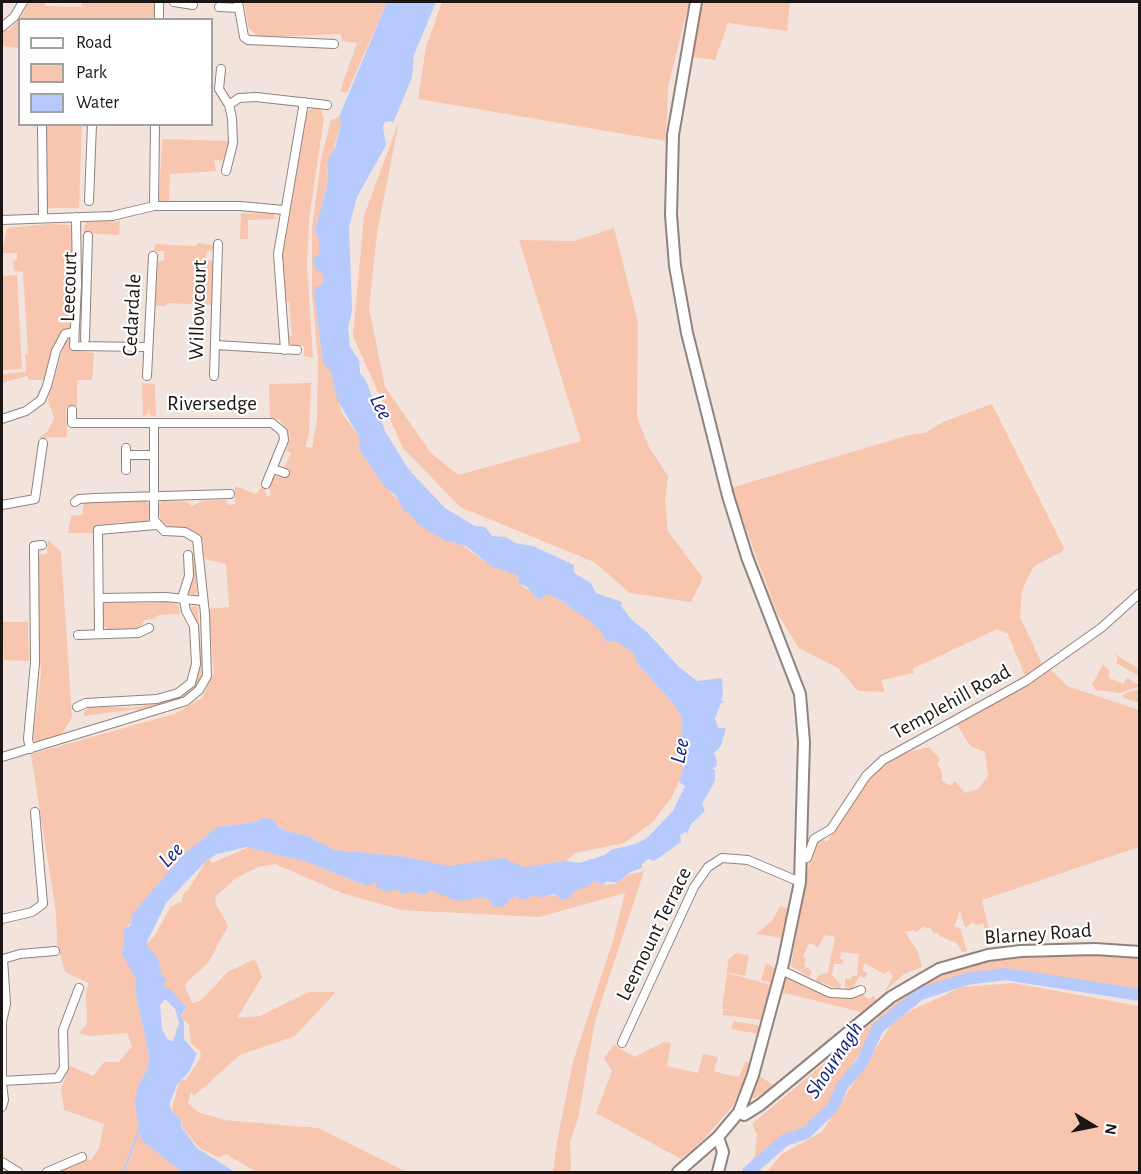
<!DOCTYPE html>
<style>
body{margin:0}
#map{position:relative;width:1141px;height:1174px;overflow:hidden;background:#f2e4dd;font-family:"Alegreya Sans",sans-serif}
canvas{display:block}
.frame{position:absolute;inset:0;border:3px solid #1b1614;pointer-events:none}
.legend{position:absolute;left:18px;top:18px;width:195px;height:108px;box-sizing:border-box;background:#fff;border:2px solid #a4a2a1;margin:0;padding:8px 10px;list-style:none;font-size:18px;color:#1b1614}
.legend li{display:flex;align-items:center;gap:12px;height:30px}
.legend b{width:30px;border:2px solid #a4a2a1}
.north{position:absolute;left:1063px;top:1096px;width:60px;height:60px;-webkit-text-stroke:4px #fff;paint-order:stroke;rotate:100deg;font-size:16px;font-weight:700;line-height:24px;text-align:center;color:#1b1614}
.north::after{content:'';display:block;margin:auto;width:21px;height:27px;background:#1b1614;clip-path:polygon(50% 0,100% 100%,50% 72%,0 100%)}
</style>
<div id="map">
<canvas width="1141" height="1174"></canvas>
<div class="frame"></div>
<ul class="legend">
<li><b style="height:8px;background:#fff"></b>Road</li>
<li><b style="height:16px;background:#f8c5ae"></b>Park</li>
<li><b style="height:16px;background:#b6cafd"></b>Water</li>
</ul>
<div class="north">N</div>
</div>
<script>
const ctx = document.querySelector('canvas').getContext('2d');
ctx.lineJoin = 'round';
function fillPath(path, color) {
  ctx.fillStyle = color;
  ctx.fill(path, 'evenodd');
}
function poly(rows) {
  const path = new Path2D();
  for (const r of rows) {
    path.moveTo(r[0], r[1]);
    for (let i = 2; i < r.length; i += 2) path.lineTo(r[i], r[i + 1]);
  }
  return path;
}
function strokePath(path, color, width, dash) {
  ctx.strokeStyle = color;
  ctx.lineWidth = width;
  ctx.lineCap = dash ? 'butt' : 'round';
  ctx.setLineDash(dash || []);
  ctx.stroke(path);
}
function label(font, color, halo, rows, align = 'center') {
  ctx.font = font + ' "Alegreya Sans",sans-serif';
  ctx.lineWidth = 4.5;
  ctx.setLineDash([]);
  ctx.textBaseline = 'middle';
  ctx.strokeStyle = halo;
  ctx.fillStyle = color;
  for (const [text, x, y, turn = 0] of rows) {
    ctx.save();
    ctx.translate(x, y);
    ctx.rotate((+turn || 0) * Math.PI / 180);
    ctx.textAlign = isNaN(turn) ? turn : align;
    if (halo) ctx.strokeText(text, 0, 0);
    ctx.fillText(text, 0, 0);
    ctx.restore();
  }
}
fillPath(poly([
 [29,2,45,2,46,6,81,7,82,2,156,2,157,19,20,20,19,48,2,46,2,32,9,30,19,20],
 [244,2,387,2,347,93,340,91,357,43,342,41,341,34,259,37,249,29],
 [442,2,689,2,668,87,666,141,418,99,426,47],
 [702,2,790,2,787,31,728,23,715,60,692,57],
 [314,105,319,106,324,118,309,220,307,265,313,358,304,356,304,346,292,346,289,343,288,336,292,336,289,302,284,301,282,252,306,114],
 [339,117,341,124,327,170,327,187,315,230,319,240,319,254,314,258,324,277,321,286,314,291,322,356,331,372,342,413,359,437,368,462,390,492,435,535,452,543,461,544,483,560,516,575,519,578,518,584,532,592,548,594,560,600,590,621,602,633,605,641,615,641,634,653,637,663,676,707,682,718,683,773,671,798,653,822,624,843,575,853,566,861,543,866,524,867,503,859,449,867,401,856,335,850,307,836,287,831,265,818,250,823,217,827,184,854,141,905,123,934,124,948,121,953,137,978,135,990,149,1056,148,1068,139,1084,141,1140,182,1172,58,1172,86,1159,91,1160,99,1148,104,1124,64,1110,61,1088,70,1066,93,1076,104,1062,119,1062,132,1046,127,1033,90,1036,79,1033,87,1024,86,992,89,983,65,972,57,943,56,913,31,754,174,714,202,698,214,673,208,609,229,607,226,564,205,559,202,539,195,532,185,528,166,527,161,523,158,505,163,501,188,502,192,506,202,501,226,500,228,505,235,504,235,486,256,494,263,485,267,497,271,495,269,487,274,476,285,478,289,471,284,469,291,453,286,451,290,438,286,428,280,420,270,418,269,384,311,383,309,435,305,447,312,448,317,419,318,361,312,291,312,228,321,159,331,120],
 [399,121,377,233,369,308,385,387,431,453,458,475,581,441,519,240,574,241,614,228,638,323,637,417,649,447,668,476,665,502,668,531,703,578,691,602,630,593,594,562,460,507,403,448,353,336,364,216],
 [46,125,82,125,79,208,47,208],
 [162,139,230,141,227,161,214,160,216,171,170,174,169,203,159,202],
 [241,213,273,214,277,219,248,220,248,239,240,239],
 [120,221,119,235,83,233,86,222],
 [47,224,71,225,74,230,70,329,60,332,45,380,29,380,27,376,2,383,2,374,26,372,25,354,28,354,23,272,14,271,13,261,17,260,17,253,2,253,7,228],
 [198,243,213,245,214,250,207,251,205,260,214,261,214,305,167,303,166,306,155,306,158,262,164,260,164,251,154,251,155,244,196,246],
 [17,275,22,369,2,370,2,276],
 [66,338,70,339,71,350,94,353,92,380,77,380,77,406,66,407,67,437,39,438,48,431,54,418,48,400],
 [142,383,155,384,156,417,150,415,149,407,148,414,143,417],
 [992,404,1065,550,1034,566,1022,590,1020,617,1042,664,1026,678,1008,634,997,629,912,669,914,673,881,680,885,692,858,691,838,668,799,648,777,613,731,488,909,435,925,433,943,422],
 [144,500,149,504,150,516,146,524,122,522,99,525,93,533,68,533,71,516,82,515,84,502],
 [48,540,61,552,72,717,62,734,36,742,33,737,41,673,38,626,39,554,47,554],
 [195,561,197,593,194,595,189,593,188,587,191,581,191,564],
 [156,600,164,600,178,605,180,614,159,615,153,619,144,620,139,628,107,629,103,625,102,606,106,602,153,603],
 [192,606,197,607,198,611,202,668,201,680,192,693,183,699,142,712,136,709,84,716,84,711,90,706,132,708,162,702,180,696,194,685,200,668,197,626,190,613],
 [2,622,28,622,29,661,4,660],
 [1115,654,1139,669,1139,676,1116,663,1118,659],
 [1103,664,1110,671,1108,677,1123,684,1127,678,1139,685,1138,687,1120,693,1096,690,1092,685],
 [1048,667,1067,686,1139,710,1139,847,982,900,990,934,987,935,983,923,976,925,973,922,965,928,960,911,954,927,960,928,967,951,962,952,957,943,941,937,936,932,934,934,930,927,926,929,924,926,916,932,913,930,905,932,918,952,922,967,904,974,885,991,893,977,889,971,884,974,865,963,862,970,867,973,865,978,860,976,852,989,845,988,845,979,851,979,852,976,857,976,859,954,851,953,841,952,840,959,843,960,842,964,834,964,832,975,841,985,840,989,816,981,818,976,828,972,835,937,825,935,818,947,809,943,803,957,806,958,804,966,812,971,809,977,791,966,806,875,815,845,822,839,827,842,871,775,903,753,929,747,940,759,937,764,942,772,942,781,951,786,955,781,965,793,978,789,988,776,985,752,970,746,956,723],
 [1139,689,1139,703,1122,697,1124,694],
 [249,847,307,862,367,886,375,881,384,889,398,889,405,893,412,891,420,895,431,891,452,898,482,896,502,907,510,899,517,896,521,900,534,896,572,895,573,891,594,881,602,885,616,884,628,875,644,871,595,1021,578,1119,570,1142,571,1172,553,1172,557,1142,573,1062,613,941,625,893,539,917,401,910,342,893,275,864,259,867,236,878,215,897,216,904,228,926,208,963,186,983,185,987,192,1003,200,1001,228,972,255,959,262,977,237,1018,260,1016,309,992,336,992,295,1036,240,1055,194,1096,191,1092,188,1103,198,1112,224,1120,318,1128,407,1172,256,1172,226,1154,219,1158,198,1147,182,1126,182,1121,171,1111,179,1083,182,1079,185,1081,201,1057,200,1051,191,1044,189,1025,181,1017,186,1008,163,985,162,976,146,944,154,937,171,906,181,902,184,893,189,889,206,861,210,859,212,863],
 [780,906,789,909,783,938,756,934,772,921],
 [736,953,749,955,745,976,727,972,728,960],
 [1035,954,1139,957,1139,993,991,971,921,991,878,1026,836,1089,830,1105,805,1131,784,1138,746,1172,743,1172,755,1156,757,1135,752,1124,903,997,932,979,965,967,996,958],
 [766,963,775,968,771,983,761,980],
 [727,973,772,985,763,1020,723,1015,723,1010,742,1011,722,1009],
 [787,975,829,996,847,998,863,995,869,999,874,996,876,1000,861,1012,781,992],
 [1013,983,1139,1006,1139,1172,767,1172,782,1154,822,1132,891,1025,910,1011,962,987],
 [734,1021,757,1025,761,1028,759,1034,731,1029],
 [664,1042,671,1043,667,1066,698,1073,703,1054,718,1057,714,1071,724,1074,739,1077,746,1061,751,1066,732,1107,701,1142,681,1159,596,1113,612,1071,604,1058,614,1045,635,1057],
 [758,1075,775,1086,753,1099,752,1089]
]), '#f8c5ae');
fillPath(poly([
 [387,2,436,2,414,55,412,77,404,97,393,123,391,121,385,122,383,127,386,145,357,197,349,227,352,311,348,327,350,347,359,360,360,373,366,381,386,433,409,470,445,508,475,526,485,527,492,536,506,537,515,543,533,546,574,565,574,573,591,583,596,593,622,602,621,606,632,620,647,632,679,667,697,681,722,678,723,694,721,700,725,702,721,703,715,718,718,728,726,728,721,746,714,753,717,761,716,767,712,768,715,770,715,781,702,804,705,811,691,824,687,834,686,832,680,835,681,842,654,861,648,859,642,864,642,868,629,873,617,883,607,881,602,885,594,881,587,887,574,891,571,897,562,900,555,894,542,897,534,896,521,900,517,896,510,899,503,907,492,906,492,902,483,897,458,901,431,891,421,895,412,891,402,895,398,889,389,892,378,888,375,882,367,886,307,862,247,847,217,854,206,861,166,903,146,944,158,959,162,976,167,979,163,985,172,991,186,1008,181,1016,184,1022,184,1039,197,1054,189,1072,177,1084,170,1103,171,1111,181,1120,181,1126,197,1148,235,1172,182,1172,141,1140,135,1101,139,1084,148,1068,149,1056,135,990,136,978,121,953,124,948,123,934,124,929,130,926,133,913,184,854,217,827,250,823,265,818,276,821,277,826,287,831,307,836,335,850,401,856,449,866,503,858,524,867,566,861,579,863,605,855,611,850,635,844,647,838,673,811,685,786,679,782,684,765,681,753,682,718,676,707,637,663,634,653,615,641,605,641,602,633,590,621,560,600,548,594,539,600,526,586,518,584,519,578,516,575,493,567,466,546,443,540,418,524,409,513,405,512,396,496,385,487,360,451,359,437,337,399,331,372,323,362,322,356,314,291,315,287,321,286,324,277,320,271,315,269,313,263,313,258,319,254,319,240,315,230,327,187,328,159,335,148,341,124,339,117],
 [165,999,175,1009,179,1023,173,1041,168,1040,162,1029,160,1005]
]), '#b6cafd');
strokePath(poly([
 [126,1172,125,1168,140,1127]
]), '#b6cafd', 2);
strokePath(poly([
 [748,1172,785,1140,806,1133,833,1107,842,1086,862,1063,878,1028,920,994,967,979,1005,974,1140,995]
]), '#b6cafd', 12);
const street = poly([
 [174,2,193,5],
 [238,2,244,37,248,40,334,44],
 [219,7,239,8],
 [159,20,159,2],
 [2,27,14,17,23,2],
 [221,69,219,89,229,105,232,118,233,143,226,171],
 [229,105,239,98,256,97,327,105],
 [42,124,43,217],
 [89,201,92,124],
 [154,206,155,124],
 [76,217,77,285,74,346,148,347],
 [2,220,112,216,154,206,240,206,284,210],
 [85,339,88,236],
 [216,345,297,350],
 [285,350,278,254,304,102],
 [147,376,153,256],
 [214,376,218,244],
 [72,410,72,423,272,423,283,432,284,440,266,484],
 [2,419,26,411,41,400,47,386,56,351,65,334,74,332],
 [126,448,126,470],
 [126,455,154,455],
 [273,469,285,473],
 [75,502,79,499,95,498,230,494],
 [2,505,35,499,43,443],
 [99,598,166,597,203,601],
 [99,634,98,530,156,525],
 [78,635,138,633,149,628],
 [77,707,86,703,157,699,178,693,191,683,196,664,194,626,186,611,183,595,189,576,188,555],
 [30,749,28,739,35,663,34,546,42,545],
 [2,757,186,701,199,690,207,676,205,614,197,539,185,532,164,531,154,520,154,423],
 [802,859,807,858,814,839,831,829,866,776,883,760,1026,681,1101,628,1140,593],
 [2,919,32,912,43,904,35,812],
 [781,970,830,993,851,994,861,990],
 [622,1043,694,887,708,867,722,858,748,860,800,882],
 [2,1077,2,1022,6,1004,3,959,20,954,55,951],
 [2,1081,58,1078,64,1068,63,1030,79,988],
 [2,1084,4,1100,2,1107],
 [2,1162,18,1172],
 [47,1172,82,1157]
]);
const secondary = poly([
 [739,1112,744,1115,760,1105,891,997,939,969,988,955,1021,951,1095,949,1140,952],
 [718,1137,723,1152,718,1172],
 [678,1172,718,1137,739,1112,753,1075,783,964,800,882,804,742,800,694,747,557,728,496,687,333,675,266,671,215,673,135,696,2]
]);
strokePath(street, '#90837d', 10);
strokePath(secondary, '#90837d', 14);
strokePath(street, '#fff', 8);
strokePath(secondary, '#fff', 10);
label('21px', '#1b1614', '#fff', [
 ["Leecourt",69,287,-88],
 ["Willowcourt",198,310,-88],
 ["Cedardale",132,315,-87],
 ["Riversedge",212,404],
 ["Templehill Road",951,702,-29],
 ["Leemount Terrace",654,934,-64],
 ["Blarney Road",1038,934,-4]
]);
label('italic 22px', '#13207c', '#fff', [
 ["Lee",381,407,64],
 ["Lee",680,751,-79],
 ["Lee",171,855,-46],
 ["Shournagh",834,1060,-57]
]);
</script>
